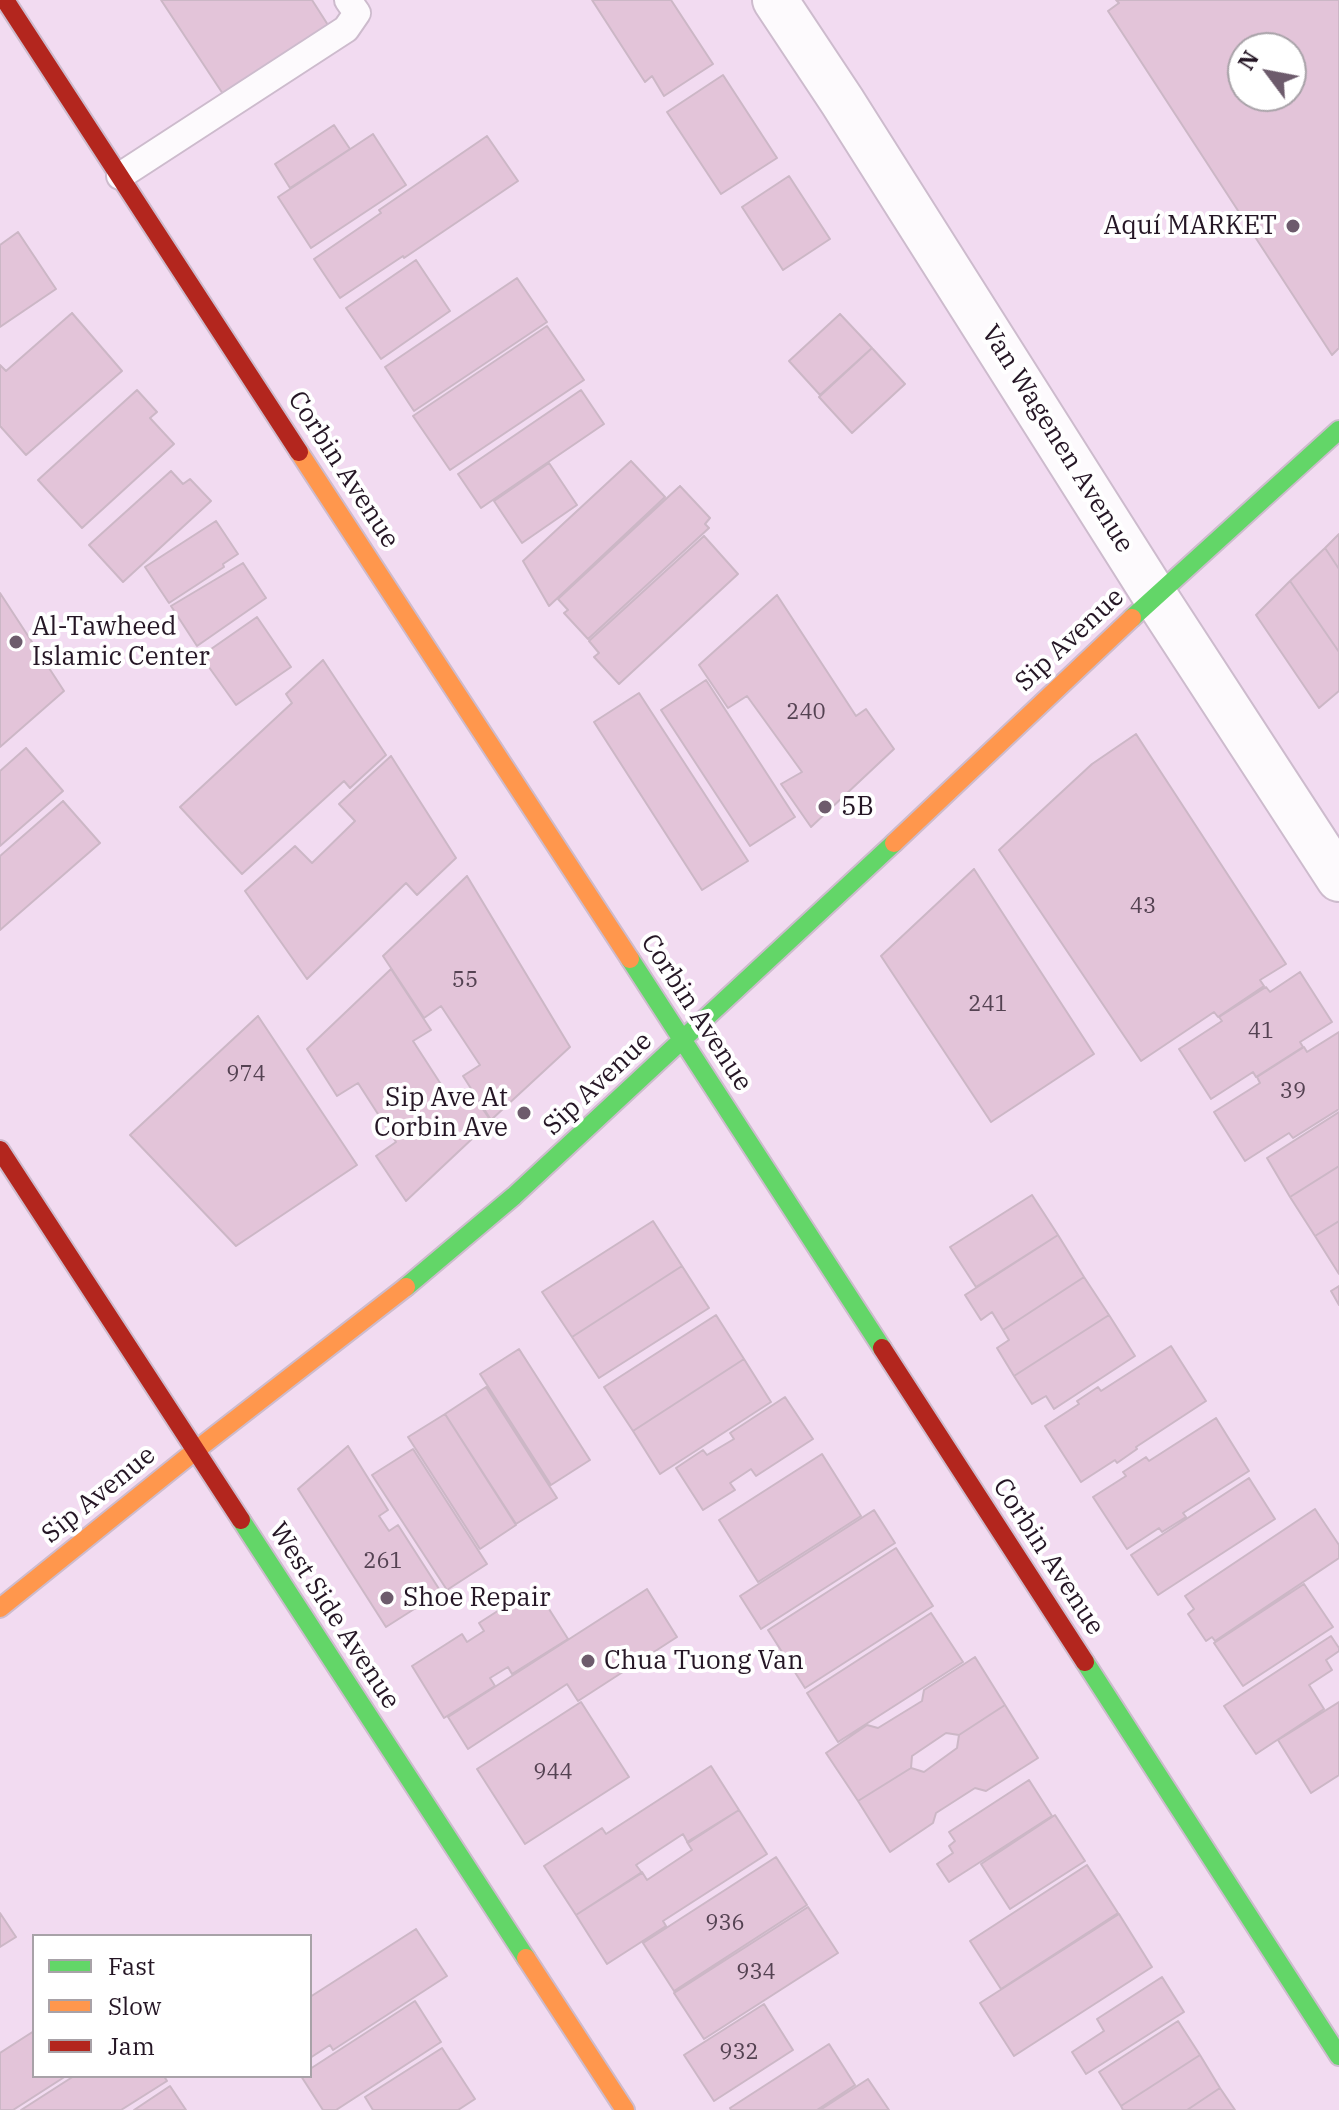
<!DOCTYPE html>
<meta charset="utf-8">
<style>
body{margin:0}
#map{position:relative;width:1339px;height:2110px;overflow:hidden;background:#f2dbf1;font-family:"IBM Plex Serif",serif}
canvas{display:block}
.legend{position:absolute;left:32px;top:1934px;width:280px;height:144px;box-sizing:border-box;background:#fff;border:2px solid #a8a2a8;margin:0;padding:10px 14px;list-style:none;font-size:24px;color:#251625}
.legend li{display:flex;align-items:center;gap:16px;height:40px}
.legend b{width:40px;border:2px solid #a8a2a8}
.north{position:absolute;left:1227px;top:32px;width:80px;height:80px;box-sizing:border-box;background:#fff;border:2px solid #a8a2a8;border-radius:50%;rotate:302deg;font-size:22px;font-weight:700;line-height:32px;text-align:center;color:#251625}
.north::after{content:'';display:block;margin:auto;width:28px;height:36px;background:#6d5b6c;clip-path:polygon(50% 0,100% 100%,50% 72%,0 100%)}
</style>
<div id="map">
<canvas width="1339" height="2110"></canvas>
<ul class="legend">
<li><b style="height:10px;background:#63d668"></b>Fast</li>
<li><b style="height:10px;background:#ff974d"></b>Slow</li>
<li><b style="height:10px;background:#b3261e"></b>Jam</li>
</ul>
<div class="north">N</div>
</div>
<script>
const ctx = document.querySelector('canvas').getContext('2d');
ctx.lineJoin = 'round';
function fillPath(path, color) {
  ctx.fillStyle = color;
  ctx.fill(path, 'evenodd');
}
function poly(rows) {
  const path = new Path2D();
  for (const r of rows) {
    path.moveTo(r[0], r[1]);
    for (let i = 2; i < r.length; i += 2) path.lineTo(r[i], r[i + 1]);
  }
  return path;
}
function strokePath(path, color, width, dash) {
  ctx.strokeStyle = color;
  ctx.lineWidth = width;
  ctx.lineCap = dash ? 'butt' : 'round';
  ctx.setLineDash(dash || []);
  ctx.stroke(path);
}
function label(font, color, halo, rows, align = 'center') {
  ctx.font = font + ' "IBM Plex Serif",serif';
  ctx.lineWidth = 8;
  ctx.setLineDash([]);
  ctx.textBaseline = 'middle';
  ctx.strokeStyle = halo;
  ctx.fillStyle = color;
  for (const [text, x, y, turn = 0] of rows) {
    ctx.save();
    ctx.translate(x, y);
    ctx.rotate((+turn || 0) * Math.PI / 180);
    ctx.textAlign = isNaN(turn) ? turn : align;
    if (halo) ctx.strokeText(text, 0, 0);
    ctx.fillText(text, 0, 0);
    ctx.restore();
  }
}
const building = poly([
 [161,0,312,0,328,25,223,94,161,0],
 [592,0,671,0,713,64,664,96,652,76,645,82,592,0],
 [1116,0,1339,0,1339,348,1332,355,1108,11,1119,3,1116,0],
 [1243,48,1291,48,1291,96,1243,96,1243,48],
 [723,75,777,158,721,194,667,112,723,75],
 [334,125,350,149,290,188,275,164,334,125],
 [373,134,406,185,311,248,278,197,373,134],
 [487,136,518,181,404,258,403,256,340,298,314,259,381,213,379,210,487,136],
 [789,176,830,239,783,270,742,207,789,176],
 [18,232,56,289,0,327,0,245,18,232],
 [416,260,450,311,381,359,346,308,416,260],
 [517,278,547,322,414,411,385,367,517,278],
 [72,313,122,371,26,455,0,426,0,365,6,371,72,313],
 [840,314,872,348,820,395,789,361,840,314],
 [547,326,584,380,450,470,413,416,547,326],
 [872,348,905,384,852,433,819,397,872,348],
 [137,390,157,412,150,418,174,444,82,528,38,480,137,390],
 [581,390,604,424,481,508,458,474,581,390],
 [631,461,665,497,549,606,523,561,631,461],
 [549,463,577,505,522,543,494,501,549,463],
 [171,471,183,484,190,479,211,501,123,582,89,545,171,471],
 [680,486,710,518,705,524,709,528,588,639,564,613,568,610,558,599,680,486],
 [216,521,238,554,223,564,224,567,169,603,145,567,216,521],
 [1339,534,1339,569,1325,548,1339,534],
 [704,536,738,574,619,684,594,657,599,653,589,641,704,536],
 [1325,548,1339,569,1339,652,1290,581,1325,548],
 [243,563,266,598,197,646,171,606,243,563],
 [1290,581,1339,652,1339,691,1319,708,1256,615,1290,581],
 [0,593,64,691,0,747,0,593],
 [777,595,856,716,866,709,894,749,811,827,781,784,802,772,747,696,728,708,699,665,777,595],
 [257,617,291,667,236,705,201,656,257,617],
 [323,660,386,755,350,788,344,781,242,874,180,807,292,703,286,694,323,660],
 [706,680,795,817,750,846,661,710,706,680],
 [639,693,748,861,702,890,594,722,639,693],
 [1136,734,1286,964,1260,980,1264,986,1218,1017,1214,1012,1141,1061,999,850,1092,764,1136,734],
 [26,748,63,791,0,846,0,771,26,748],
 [391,756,456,858,417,895,406,883,307,979,245,891,295,846,312,863,355,821,339,804,391,756],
 [63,801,100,843,0,930,0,856,63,801],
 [974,869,1094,1054,991,1122,881,956,974,869],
 [467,876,570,1047,491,1120,463,1076,480,1065,441,1006,424,1018,383,956,467,876],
 [391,969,431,1030,413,1041,453,1103,471,1092,491,1121,406,1201,376,1156,396,1142,358,1083,337,1096,307,1049,391,969],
 [1300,972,1332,1022,1300,1042,1303,1047,1256,1077,1253,1072,1211,1099,1179,1049,1222,1021,1219,1017,1266,987,1270,992,1300,972],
 [258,1016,357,1165,236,1246,130,1135,258,1016],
 [1339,1032,1339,1109,1293,1138,1289,1133,1245,1161,1214,1112,1260,1083,1257,1077,1304,1047,1307,1052,1339,1032],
 [1339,1112,1339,1166,1290,1197,1267,1158,1339,1112],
 [1339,1166,1339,1221,1315,1236,1290,1197,1339,1166],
 [1032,1195,1058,1235,976,1287,950,1247,1032,1195],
 [653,1221,682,1266,572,1337,542,1292,653,1221],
 [1339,1221,1339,1274,1315,1236,1339,1221],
 [1058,1235,1084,1277,1003,1330,992,1312,981,1320,965,1295,1058,1235],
 [682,1266,709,1308,599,1378,572,1337,682,1266],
 [1084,1277,1109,1315,1014,1376,997,1348,1009,1340,1003,1330,1084,1277],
 [1339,1286,1339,1305,1331,1291,1339,1286],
 [716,1315,744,1359,633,1431,604,1387,716,1315],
 [1109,1315,1135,1356,1054,1409,1046,1396,1032,1404,1014,1376,1109,1315],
 [1171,1346,1206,1401,1136,1447,1137,1449,1117,1463,1115,1460,1081,1482,1045,1426,1079,1404,1077,1401,1098,1387,1101,1391,1171,1346],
 [519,1349,590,1460,551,1485,480,1374,519,1349],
 [744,1359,771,1402,660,1474,633,1431,744,1359],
 [486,1387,557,1498,516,1524,445,1414,486,1387],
 [785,1397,813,1439,756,1476,751,1469,730,1483,735,1490,703,1510,676,1468,703,1450,707,1455,734,1439,730,1433,785,1397],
 [445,1414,516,1525,480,1549,408,1437,445,1414],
 [1216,1418,1249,1471,1183,1513,1186,1517,1162,1532,1159,1528,1127,1549,1093,1497,1126,1476,1123,1472,1146,1457,1149,1461,1216,1418],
 [348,1446,388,1510,379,1516,389,1531,398,1525,441,1592,386,1627,298,1489,348,1446],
 [413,1449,487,1564,447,1590,372,1475,413,1449],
 [822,1454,861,1516,758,1582,719,1520,822,1454],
 [1249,1478,1275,1519,1158,1595,1131,1555,1249,1478],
 [1315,1509,1339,1545,1339,1558,1215,1641,1212,1637,1206,1641,1188,1614,1194,1609,1185,1596,1315,1509],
 [874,1510,895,1543,761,1629,740,1596,874,1510],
 [896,1548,933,1606,805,1688,768,1630,896,1548],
 [1304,1584,1333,1627,1243,1686,1214,1643,1304,1584],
 [535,1587,568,1639,512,1674,508,1667,490,1678,495,1686,444,1718,412,1666,462,1634,467,1642,484,1631,479,1623,535,1587],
 [647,1589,677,1637,578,1701,567,1684,468,1749,448,1717,647,1589],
 [931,1613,963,1662,838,1742,807,1693,931,1613],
 [1331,1636,1339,1648,1339,1651,1326,1660,1332,1670,1309,1685,1324,1709,1256,1754,1224,1706,1331,1636],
 [975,1657,1005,1705,959,1735,946,1733,912,1756,911,1768,858,1801,826,1753,867,1725,878,1728,922,1701,924,1690,975,1657],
 [581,1702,629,1777,525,1844,477,1769,581,1702],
 [1339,1702,1339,1775,1311,1793,1278,1740,1339,1702],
 [1005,1705,1038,1758,986,1791,975,1788,936,1813,933,1823,890,1852,858,1801,911,1768,924,1772,957,1748,959,1735,1005,1705],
 [711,1766,739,1810,688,1843,683,1834,636,1865,642,1873,576,1915,544,1866,602,1828,606,1834,711,1766],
 [1029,1780,1052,1816,949,1882,937,1864,953,1853,949,1846,955,1841,949,1832,1029,1780],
 [739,1810,767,1854,663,1921,666,1926,607,1964,576,1915,642,1872,647,1880,692,1850,687,1842,739,1810],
 [1055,1815,1085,1861,1010,1909,981,1864,1055,1815],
 [776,1857,807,1905,674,1991,643,1943,776,1857],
 [1087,1865,1118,1913,1001,1989,970,1941,1087,1865],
 [808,1907,838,1953,704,2039,674,1993,808,1907],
 [0,1913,16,1937,0,1947,0,1913],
 [1119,1914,1152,1967,1014,2056,980,2003,1119,1914],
 [416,1929,447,1976,333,2050,330,2045,310,2058,310,1997,416,1929],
 [1162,1977,1184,2012,1086,2074,1072,2052,1104,2031,1097,2019,1162,1977],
 [415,2001,441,2042,336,2110,323,2110,301,2076,310,2076,310,2069,415,2001],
 [764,2004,793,2050,714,2101,684,2055,764,2004],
 [1178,2021,1200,2055,1121,2106,1099,2072,1178,2021],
 [34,2031,34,2076,66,2076,13,2110,0,2110,0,2053,34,2031],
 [829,2044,855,2085,817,2110,731,2110,730,2108,829,2044],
 [442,2048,475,2099,458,2110,373,2110,365,2097,442,2048],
 [1200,2055,1220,2088,1187,2110,1123,2110,1121,2106,1200,2055],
 [74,2076,164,2076,167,2081,121,2110,21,2110,74,2076],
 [868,2079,889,2110,820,2110,868,2079],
 [170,2086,186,2110,134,2110,170,2086],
 [1220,2088,1235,2110,1187,2110,1220,2088]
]);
fillPath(building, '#e3c4d9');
strokePath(building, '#ccb7c6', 2);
const lane = poly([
 [120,176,346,29,357,13,348,0]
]);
const street = poly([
 [775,0,842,101,1155,596,1339,879]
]);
const fast = poly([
 [1132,618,1339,430],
 [630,959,882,1348],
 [406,1287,514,1196,894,843],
 [241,1520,526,1958],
 [1085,1662,1339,2056]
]);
const slow = poly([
 [299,452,630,959],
 [894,843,1132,618],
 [0,1608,195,1451,406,1287],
 [526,1958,625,2110]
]);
const jam = poly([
 [5,0,299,452],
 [0,1150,241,1520],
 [882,1348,1085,1662]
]);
strokePath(lane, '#cdbbcd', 30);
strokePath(street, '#cdbbcd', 48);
strokePath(fast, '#cdbbcd', 22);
strokePath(slow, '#cdbbcd', 22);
strokePath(jam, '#cdbbcd', 22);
strokePath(lane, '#fdfafd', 26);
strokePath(street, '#fdfafd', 44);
strokePath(fast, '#63d668', 18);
strokePath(slow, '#ff974d', 18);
strokePath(jam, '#b3261e', 18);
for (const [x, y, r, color] of [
 [1293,226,8,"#6d5b6c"],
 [16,642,8,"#6d5b6c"],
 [825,807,8,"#6d5b6c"],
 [524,1113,8,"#6d5b6c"],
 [387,1598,8,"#6d5b6c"],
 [588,1661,8,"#6d5b6c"]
]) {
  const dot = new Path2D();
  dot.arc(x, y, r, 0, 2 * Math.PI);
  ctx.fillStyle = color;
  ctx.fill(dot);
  strokePath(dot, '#fff', 3);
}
label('22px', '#544252', null, [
 ["240",806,713],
 ["43",1143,907],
 ["55",465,981],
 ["241",988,1005],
 ["41",1261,1032],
 ["974",246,1075],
 ["39",1293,1092],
 ["261",383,1562],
 ["944",553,1773],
 ["936",725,1924],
 ["934",756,1973],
 ["932",739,2053]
]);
label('26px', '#251625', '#fff', [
 ["Aquí MARKET",1277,226,"right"],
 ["Al-Tawheed",32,627],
 ["Islamic Center",32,657],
 ["5B",841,807],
 ["Sip Ave At",508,1098,"right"],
 ["Corbin Ave",508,1128,"right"],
 ["Shoe Repair",403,1598],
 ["Chua Tuong Van",604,1661]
], 'left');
label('26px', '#251625', '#fff', [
 ["Van Wagenen Avenue",1057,439,58],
 ["Corbin Avenue",343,470,57],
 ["Sip Avenue",1070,640,-43],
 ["Corbin Avenue",696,1013,57],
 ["Sip Avenue",598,1084,-43],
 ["Sip Avenue",99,1495,-39],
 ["Corbin Avenue",1048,1557,57],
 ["West Side Avenue",334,1616,57]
]);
</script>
